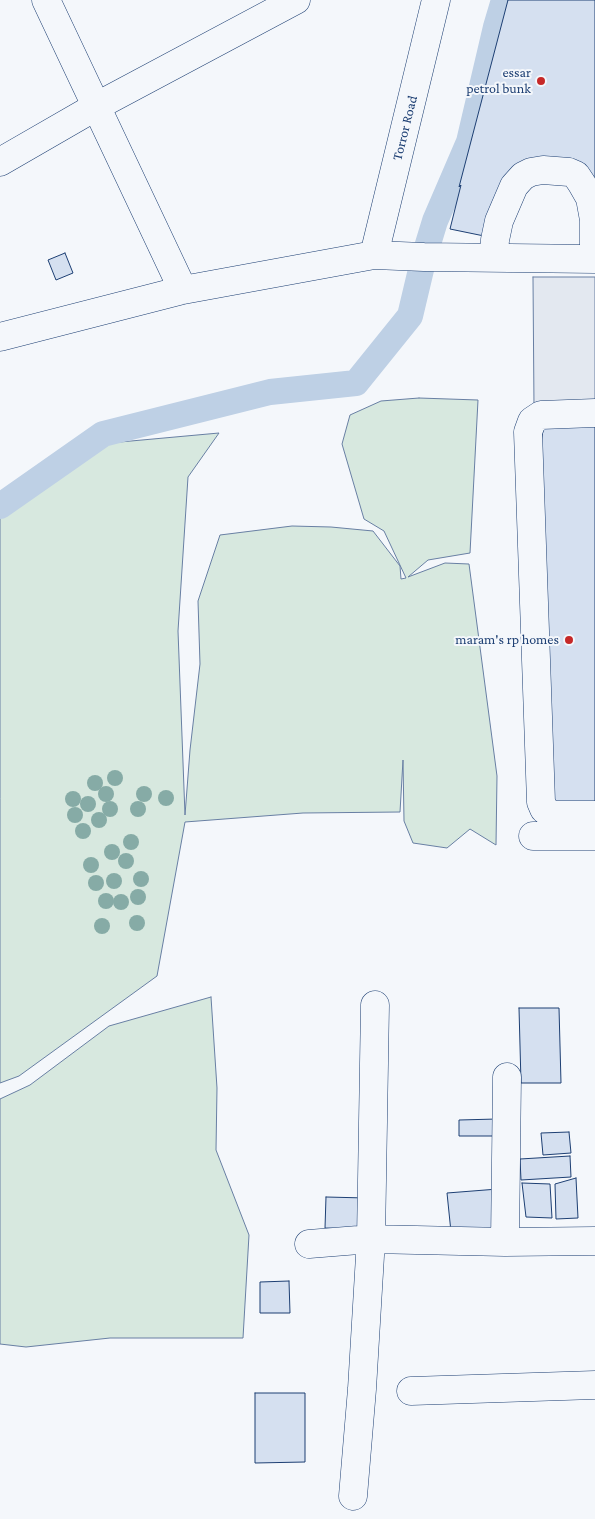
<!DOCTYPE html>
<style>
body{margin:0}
canvas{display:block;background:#f4f7fb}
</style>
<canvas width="595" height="1519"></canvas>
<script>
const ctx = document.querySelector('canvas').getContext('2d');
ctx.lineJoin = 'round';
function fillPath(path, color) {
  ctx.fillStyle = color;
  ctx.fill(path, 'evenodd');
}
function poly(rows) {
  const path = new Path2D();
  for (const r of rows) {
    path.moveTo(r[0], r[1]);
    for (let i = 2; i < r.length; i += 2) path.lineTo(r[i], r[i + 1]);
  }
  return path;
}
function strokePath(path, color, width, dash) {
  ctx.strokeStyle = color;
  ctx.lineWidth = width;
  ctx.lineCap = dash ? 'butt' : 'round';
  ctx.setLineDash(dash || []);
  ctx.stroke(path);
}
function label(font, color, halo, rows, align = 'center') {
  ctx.font = font + ' "Crimson Pro",serif';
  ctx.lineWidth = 4;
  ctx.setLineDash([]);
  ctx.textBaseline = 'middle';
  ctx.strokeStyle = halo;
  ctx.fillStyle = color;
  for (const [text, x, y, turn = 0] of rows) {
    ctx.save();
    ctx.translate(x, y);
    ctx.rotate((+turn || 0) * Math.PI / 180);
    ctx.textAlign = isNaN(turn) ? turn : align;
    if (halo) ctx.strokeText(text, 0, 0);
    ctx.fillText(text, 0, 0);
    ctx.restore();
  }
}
const green = poly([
 [419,398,478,400,470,553,428,560,408,577,445,563,469,564,497,776,496,845,470,829,447,848,413,843,404,821,403,760,400,812,303,813,185,822,157,976,19,1076,0,1083,0,514,87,445,219,433,188,477,178,631,185,815,190,750,200,664,198,601,220,535,292,526,331,527,373,531,400,566,401,579,406,578,384,531,364,519,342,444,350,415,381,401,419,398],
 [211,997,217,1088,216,1150,249,1235,243,1338,110,1338,26,1347,0,1344,0,1099,30,1085,109,1026,211,997]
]);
fillPath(green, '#d7e8df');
strokePath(green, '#687fa3', 1);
const parking = poly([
 [533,277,595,277,595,408,534,408,533,277]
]);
fillPath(parking, '#e3e8f0');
strokePath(parking, '#687fa3', 1);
strokePath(poly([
 [0,506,103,434,270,392,356,383,410,316,424,257,435,221,469,142,496,27,504,0]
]), '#bed0e5', 26);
const building = poly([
 [508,0,595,0,595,213,590,182,537,161,489,237,450,229,461,185,459,187,508,0],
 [65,253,73,273,56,280,48,260,65,253],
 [595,417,595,815,551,807,536,473,544,424,595,417],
 [519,1008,559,1008,561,1083,521,1083,519,1008],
 [497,1119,497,1136,459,1136,459,1120,497,1119],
 [569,1132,571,1153,543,1155,541,1133,569,1132],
 [570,1156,571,1177,521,1180,520,1159,570,1156],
 [576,1178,578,1218,556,1219,555,1184,576,1178],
 [522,1183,550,1184,552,1218,526,1217,522,1183],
 [498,1189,501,1228,451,1232,447,1193,498,1189],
 [326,1197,366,1198,365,1230,325,1228,326,1197],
 [289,1281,290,1313,260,1313,260,1282,289,1281],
 [255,1393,305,1393,305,1462,255,1463,255,1393]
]);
fillPath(building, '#d5e0f0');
strokePath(building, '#1d3f73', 1);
const minor = poly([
 [46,0,183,290],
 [0,162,97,106,296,0],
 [374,255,436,0],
 [494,258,495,240,499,221,514,186,523,176,531,172,543,170,569,172,576,175,582,184,590,198,594,220,594,259],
 [0,337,183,290,374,255,424,257,595,259],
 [595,413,541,415,532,421,528,432,541,802,544,809,551,815,595,815],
 [533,836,595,836],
 [505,1242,507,1077],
 [309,1244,371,1239,505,1242,595,1241],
 [411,1391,595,1385],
 [353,1496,362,1389,371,1239,375,1005]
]);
strokePath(minor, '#1d3f73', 29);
strokePath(minor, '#f4f7fb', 28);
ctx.fillStyle = '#86aba6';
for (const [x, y] of [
 [115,778],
 [95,783],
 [106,794],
 [144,794],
 [166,798],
 [73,799],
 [88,804],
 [110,809],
 [138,809],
 [75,815],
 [99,820],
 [83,831],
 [131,842],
 [112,852],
 [126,861],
 [91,865],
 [141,879],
 [114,881],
 [96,883],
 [138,897],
 [106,901],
 [121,902],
 [137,923],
 [102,926]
]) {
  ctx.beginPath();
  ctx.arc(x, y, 8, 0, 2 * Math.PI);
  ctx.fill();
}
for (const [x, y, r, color] of [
 [541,81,5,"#c62828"],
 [569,640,5,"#c62828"]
]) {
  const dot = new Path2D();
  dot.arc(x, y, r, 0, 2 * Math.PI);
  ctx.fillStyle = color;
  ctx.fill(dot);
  strokePath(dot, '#f4f7fb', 2);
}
label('14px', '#1d3f73', '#f4f7fb', [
 ["essar",531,73],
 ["petrol bunk",531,89],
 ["maram's rp homes",559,640]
], 'right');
label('14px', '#1d3f73', '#f4f7fb', [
 ["Torror Road",405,128,-76]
]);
</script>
